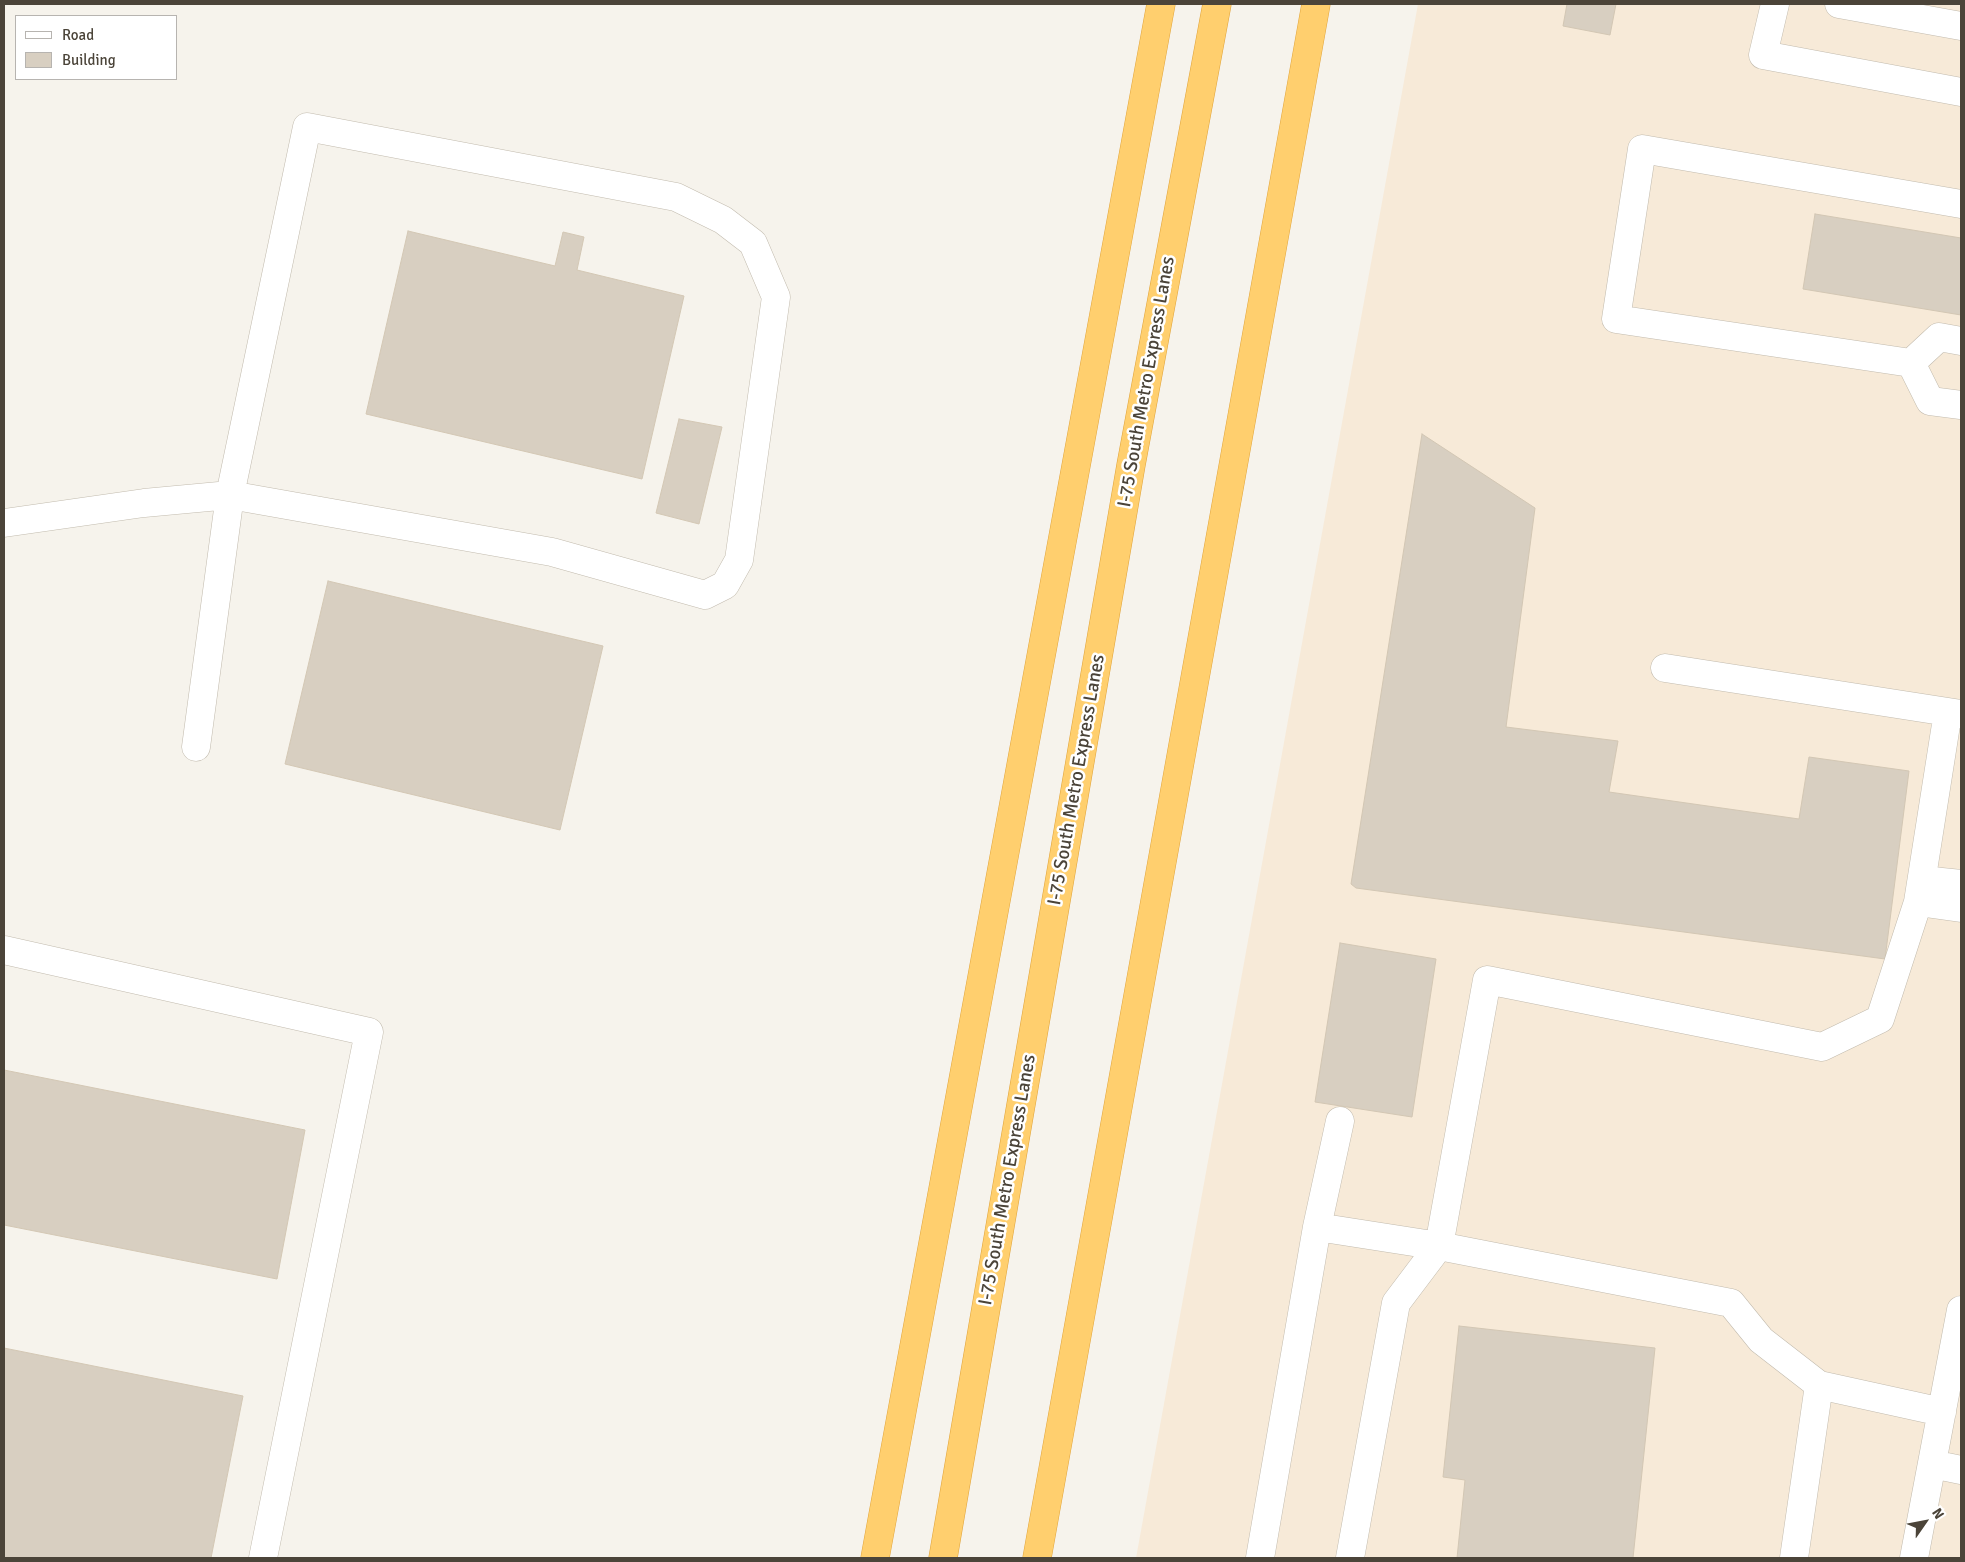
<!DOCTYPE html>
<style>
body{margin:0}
#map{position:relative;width:1965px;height:1562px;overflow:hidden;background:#f6f3ec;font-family:Signika,sans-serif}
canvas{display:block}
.frame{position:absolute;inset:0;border:5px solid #4b4439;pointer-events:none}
.legend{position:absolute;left:15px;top:15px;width:162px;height:65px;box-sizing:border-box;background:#fff;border:1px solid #b7b4b0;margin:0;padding:6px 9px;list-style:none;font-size:15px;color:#4b4439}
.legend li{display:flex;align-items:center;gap:10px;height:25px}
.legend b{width:25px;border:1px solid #b7b4b0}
.north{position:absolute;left:1900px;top:1497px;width:50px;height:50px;-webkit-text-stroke:4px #fff;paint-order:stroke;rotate:57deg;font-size:14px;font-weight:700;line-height:20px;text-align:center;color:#4b4439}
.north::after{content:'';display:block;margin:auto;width:18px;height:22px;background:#4b4439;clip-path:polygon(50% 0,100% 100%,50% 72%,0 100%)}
</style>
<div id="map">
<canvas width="1965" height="1562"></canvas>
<div class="frame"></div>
<ul class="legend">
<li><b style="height:6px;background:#fff"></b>Road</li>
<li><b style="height:14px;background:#d8cfc1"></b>Building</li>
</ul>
<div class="north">N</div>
</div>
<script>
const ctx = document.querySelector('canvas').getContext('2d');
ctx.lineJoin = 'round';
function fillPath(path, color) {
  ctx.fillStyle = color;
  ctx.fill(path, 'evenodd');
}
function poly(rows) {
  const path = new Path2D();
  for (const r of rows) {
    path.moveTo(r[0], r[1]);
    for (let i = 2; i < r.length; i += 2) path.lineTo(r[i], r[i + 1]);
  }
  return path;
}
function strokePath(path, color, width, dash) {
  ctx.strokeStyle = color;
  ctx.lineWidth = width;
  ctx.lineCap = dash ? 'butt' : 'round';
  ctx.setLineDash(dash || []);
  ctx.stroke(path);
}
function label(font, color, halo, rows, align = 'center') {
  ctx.font = font + ' Signika,sans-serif';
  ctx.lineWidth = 5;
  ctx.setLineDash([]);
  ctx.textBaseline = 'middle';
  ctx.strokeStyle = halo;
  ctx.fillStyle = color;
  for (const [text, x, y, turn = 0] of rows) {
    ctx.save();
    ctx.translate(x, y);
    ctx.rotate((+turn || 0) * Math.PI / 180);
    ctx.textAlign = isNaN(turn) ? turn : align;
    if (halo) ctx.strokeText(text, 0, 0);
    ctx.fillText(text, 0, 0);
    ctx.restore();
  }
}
fillPath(poly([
 [1418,4,1961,4,1961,1558,1136,1558]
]), '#f7ead8');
const building = poly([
 [1567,4,1616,4,1610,35,1563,26,1567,4],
 [1815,214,1961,238,1961,315,1803,289,1815,214],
 [408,231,555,266,563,232,584,237,577,270,684,296,642,479,366,414,408,231],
 [679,419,722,427,699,524,656,513,679,419],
 [1422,434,1535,508,1506,727,1618,741,1609,792,1799,819,1809,757,1909,771,1885,959,1356,888,1351,884,1422,434],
 [328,581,603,646,560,830,285,764,328,581],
 [1340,943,1436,959,1412,1117,1315,1102,1340,943],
 [4,1070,305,1130,277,1279,4,1225,4,1070],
 [1459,1326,1655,1348,1633,1558,1457,1558,1465,1480,1443,1477,1459,1326],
 [4,1348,243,1396,211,1558,4,1558,4,1348]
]);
fillPath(building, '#d8cfc1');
strokePath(building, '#d3c7b4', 1);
const minor = poly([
 [1775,4,1763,55,1961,92],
 [1839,4,1961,26],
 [1961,204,1642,149,1616,319,1911,363,1930,401,1961,405],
 [1911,363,1939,337,1961,341],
 [4,523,144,503,230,495,307,127,676,197,723,220,753,243,776,297,739,560,725,585,705,595,552,552,230,495,196,747],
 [1665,668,1961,714],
 [1922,880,1961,884],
 [1918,902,1961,908],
 [4,950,369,1032,263,1558],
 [1317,1227,1439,1246,1731,1303,1761,1340,1819,1385,1794,1558],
 [1819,1385,1942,1412],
 [1932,1464,1961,1470],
 [1260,1558,1317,1227,1340,1121],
 [1350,1558,1396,1303,1439,1246,1487,980,1822,1047,1880,1019,1918,902,1948,712],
 [1914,1558,1961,1310]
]);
const highway = poly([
 [875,1558,1161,4],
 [943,1558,1131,465,1217,4],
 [1037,1558,1316,4]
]);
strokePath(minor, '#c2bbae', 29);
strokePath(highway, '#e0a43c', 29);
strokePath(minor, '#fff', 28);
strokePath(highway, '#ffcf6e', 28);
label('19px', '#4b4439', '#fff', [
 ["I-75 South Metro Express Lanes",1147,382,-80],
 ["I-75 South Metro Express Lanes",1077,780,-80],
 ["I-75 South Metro Express Lanes",1008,1180,-80]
]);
</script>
